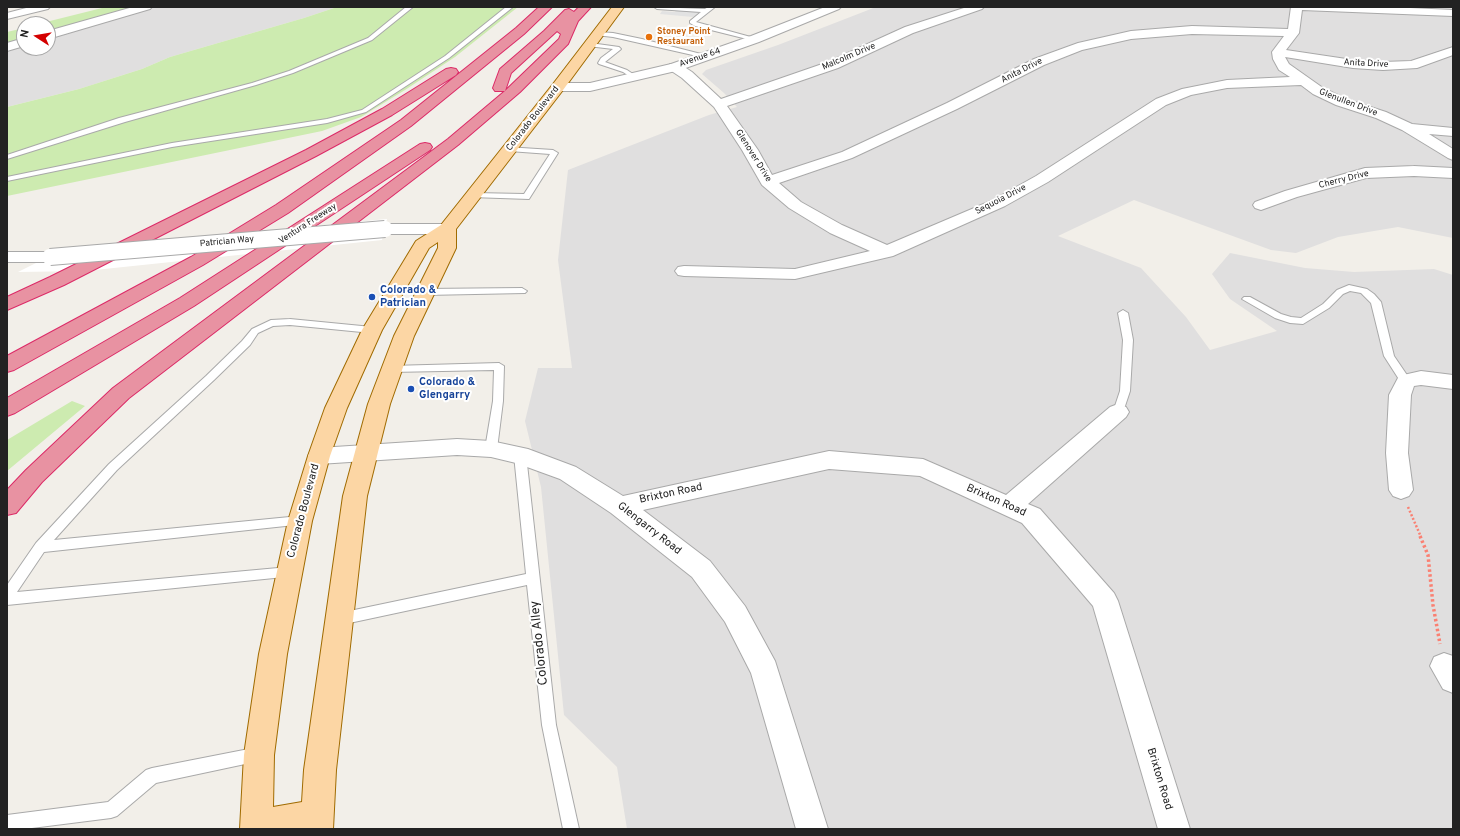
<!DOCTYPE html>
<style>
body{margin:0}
#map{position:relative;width:1460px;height:836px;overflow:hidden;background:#f2efe9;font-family:Overpass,sans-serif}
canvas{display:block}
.frame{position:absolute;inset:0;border:8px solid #222;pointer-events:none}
.north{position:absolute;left:16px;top:16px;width:40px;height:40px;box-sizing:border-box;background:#fff;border:1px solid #a7a7a7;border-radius:50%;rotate:282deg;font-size:11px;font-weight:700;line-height:16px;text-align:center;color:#222}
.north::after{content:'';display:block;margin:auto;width:14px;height:18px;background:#d40000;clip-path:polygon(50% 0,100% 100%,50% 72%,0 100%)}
</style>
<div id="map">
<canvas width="1460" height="836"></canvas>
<div class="frame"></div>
<div class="north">N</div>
</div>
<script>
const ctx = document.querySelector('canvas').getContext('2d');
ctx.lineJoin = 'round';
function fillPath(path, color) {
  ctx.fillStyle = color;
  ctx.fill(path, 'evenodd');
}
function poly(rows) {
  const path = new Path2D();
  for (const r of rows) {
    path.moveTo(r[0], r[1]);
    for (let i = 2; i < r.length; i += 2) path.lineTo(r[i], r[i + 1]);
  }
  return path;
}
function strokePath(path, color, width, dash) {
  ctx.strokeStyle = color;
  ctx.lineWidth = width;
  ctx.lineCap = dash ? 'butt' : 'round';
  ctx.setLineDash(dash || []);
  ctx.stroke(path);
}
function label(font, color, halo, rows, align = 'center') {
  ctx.font = font + ' Overpass,sans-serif';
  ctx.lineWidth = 4;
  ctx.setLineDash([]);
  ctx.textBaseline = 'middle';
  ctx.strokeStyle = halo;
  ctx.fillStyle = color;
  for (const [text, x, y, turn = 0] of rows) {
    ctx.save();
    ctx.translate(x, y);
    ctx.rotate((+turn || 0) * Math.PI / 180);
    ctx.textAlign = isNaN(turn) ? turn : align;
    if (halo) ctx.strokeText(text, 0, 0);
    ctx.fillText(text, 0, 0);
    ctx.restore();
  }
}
fillPath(poly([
 [156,7,337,7,304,18,170,57,142,69,79,89,7,107,7,50,24,45,24,48,48,48,48,38],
 [876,7,1453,7,1453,238,1398,227,1338,237,1296,253,1271,250,1134,200,1058,236,1141,268,1186,317,1210,350,1277,331,1230,299,1212,274,1230,253,1305,268,1354,272,1434,269,1453,275,1453,829,627,829,617,767,564,715,541,487,525,421,538,368,572,368,558,260,568,170,709,115,737,107,724,93,702,74,706,70,778,45]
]), '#e0dfdf');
fillPath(poly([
 [106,7,138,7,48,32,48,24,38,24],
 [337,7,518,7,455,57,405,90,361,117,322,131,7,196,7,107,79,89,142,69,170,57,304,18],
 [24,28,24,39,7,43,7,32],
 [72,401,85,406,7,471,7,440]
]), '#cdebb0');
fillPath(poly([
 [678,7,707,7,693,17,660,14,662,11,675,12]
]), '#e2e2e2');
fillPath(poly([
 [387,219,382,240,85,271,18,272,66,248,114,245]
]), '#fff');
const service = poly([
 [406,7,413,7,372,40,293,73,256,85,125,122,7,159,7,155,119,118,252,83,289,71,368,38,406,7],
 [506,7,513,7,449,58,366,112,327,123,172,147,7,181,7,177,172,143,327,119,362,110,445,56,506,7],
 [654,7,705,9,708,7,715,7,696,22,758,39,755,41,695,26,690,23,690,21,701,12,657,9,654,7],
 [598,32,613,33,642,39,709,56,706,58,613,37,596,35,596,33,598,32],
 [590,43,619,47,621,49,620,50,605,62,627,70,636,76,636,78,632,78,623,72,599,64,598,63,601,58,613,49,588,46,588,44,590,43],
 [506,147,553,150,558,153,529,199,471,197,470,195,474,193,524,194,550,154,509,151,506,151,506,147],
 [1349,285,1367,289,1374,294,1381,302,1394,356,1411,381,1410,384,1402,384,1384,356,1371,303,1361,293,1350,291,1343,294,1329,308,1303,324,1290,323,1275,318,1242,299,1244,297,1250,297,1281,314,1291,317,1301,318,1323,304,1337,290,1349,285],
 [522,288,527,291,525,293,425,295,420,292,425,289,522,288],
 [1123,310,1128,313,1133,340,1130,391,1122,415,1118,416,1114,415,1113,412,1120,391,1123,340,1118,313,1123,310],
 [290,319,372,327,377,330,372,333,290,325,273,326,258,333,250,345,214,380,117,470,54,540,300,516,304,518,306,521,304,524,44,552,17,592,289,567,294,568,295,572,294,576,7,605,7,585,36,543,109,464,206,376,242,341,252,329,271,320,290,319],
 [499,363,504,366,503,401,497,449,495,452,491,453,487,452,485,449,493,401,494,370,391,372,386,369,391,366,499,363],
 [520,451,524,452,526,455,556,725,579,829,563,829,542,725,527,585,340,625,335,623,333,619,335,615,340,613,526,574,514,455,516,452,520,451],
 [259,747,264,750,267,755,264,760,156,783,117,816,111,818,24,829,7,829,7,815,108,802,146,770,152,768,259,747]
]);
const minor = poly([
 [30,7,50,7,48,9,7,19,7,13,30,7],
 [133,7,152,7,150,9,48,39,48,31,133,7],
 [967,7,984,7,982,9,913,33,838,68,727,106,758,150,772,175,842,152,947,103,1034,59,1078,43,1131,31,1192,26,1288,29,1291,7,1389,7,1453,10,1453,16,1302,10,1299,33,1286,50,1353,60,1383,62,1411,61,1453,47,1453,55,1417,68,1383,70,1353,68,1285,57,1289,64,1323,88,1346,99,1386,112,1412,124,1453,128,1453,136,1429,134,1453,149,1453,160,1448,158,1402,130,1376,118,1336,105,1313,94,1301,85,1227,88,1191,95,1166,105,1048,182,1005,206,893,256,795,279,684,276,678,275,675,271,678,267,684,266,795,269,870,251,830,233,789,208,762,185,742,150,714,107,682,78,670,70,669,67,670,64,680,64,692,72,721,99,828,62,905,27,967,7],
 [1192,34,1284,36,1272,52,1273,59,1279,70,1290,77,1227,80,1182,89,1156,99,1036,176,993,200,887,245,842,225,801,202,779,183,852,158,957,109,1044,65,1082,50,1131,39,1192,34],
 [24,38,24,46,7,51,7,43,24,38],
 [1414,166,1453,168,1453,178,1414,176,1366,178,1297,197,1261,210,1255,208,1253,205,1255,202,1285,191,1365,168,1414,166],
 [385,224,447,224,453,225,456,229,453,233,447,234,385,234,379,233,376,229,379,225,385,224],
 [7,252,50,252,56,253,59,257,56,261,50,262,7,262,7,252],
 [1421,371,1453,375,1453,389,1421,385,1414,386,1411,395,1408,453,1413,490,1409,496,1401,499,1393,496,1389,490,1386,453,1389,395,1399,376,1421,371],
 [1118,404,1126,407,1129,412,1126,417,1028,504,1040,509,1114,593,1118,601,1190,829,1158,829,1093,606,1022,523,920,476,829,469,643,510,710,561,745,606,775,661,828,829,796,829,751,673,725,622,692,577,611,513,560,479,516,463,491,457,457,455,319,464,311,462,308,456,311,450,319,448,457,439,491,441,528,449,576,467,623,496,829,451,923,459,1006,495,1110,407,1118,404],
 [1444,653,1453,656,1453,693,1443,689,1430,666,1434,657,1444,653]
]);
const tertiary = poly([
 [825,7,841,7,839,9,759,42,680,70,590,91,558,91,553,90,551,87,553,84,558,83,590,83,671,64,751,36,825,7]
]);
const primary = poly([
 [612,7,624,7,563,90,456,229,456,248,414,336,390,404,367,496,336,770,333,829,240,829,244,755,259,654,288,521,308,456,325,408,362,330,416,241,441,225,553,84,612,7],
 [438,242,438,248,394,336,368,404,343,496,304,770,302,802,273,807,274,755,287,654,312,521,330,456,347,408,382,330,429,248,438,242]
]);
const motorway = poly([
 [539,7,552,7,524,34,411,126,288,213,203,265,14,370,7,372,7,356,191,257,276,205,401,120,516,28,539,7],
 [579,7,591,7,578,21,568,44,520,92,458,145,129,398,42,482,16,513,7,515,7,490,26,470,113,388,448,139,505,91,495,91,493,88,500,69,544,31,565,10,569,9,574,12,579,7],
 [557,31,561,34,559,39,505,91,511,73,557,31],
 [451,68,456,69,458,72,456,75,392,115,316,156,64,285,7,310,7,297,50,277,306,150,382,109,446,69,451,68],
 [425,143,430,144,432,147,430,150,194,306,15,413,7,416,7,398,180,298,420,144,425,143]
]);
strokePath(service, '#a9a9a9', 2);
strokePath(minor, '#a9a9a9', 2);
strokePath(tertiary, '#a9a9a9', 2);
strokePath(primary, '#a06b00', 2);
strokePath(motorway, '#dc2a67', 2);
strokePath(poly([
 [1408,507,1421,537]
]), '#fa8072', 2.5, [2, 2]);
strokePath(poly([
 [1420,536,1428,555,1433,605,1440,644]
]), '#fa8072', 3.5, [2.5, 2.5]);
fillPath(service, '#fff');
fillPath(minor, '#fff');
fillPath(tertiary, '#fff');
fillPath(primary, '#fcd6a4');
fillPath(motorway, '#e892a2');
const minorBridge = poly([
 [50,257,385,229]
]);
strokePath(minorBridge, '#a9a9a9', 18, []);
strokePath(minorBridge, '#fff', 16);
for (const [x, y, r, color] of [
 [649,37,4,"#e8710a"],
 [372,297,4,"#1a4fb4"],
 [411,389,4,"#1a4fb4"]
]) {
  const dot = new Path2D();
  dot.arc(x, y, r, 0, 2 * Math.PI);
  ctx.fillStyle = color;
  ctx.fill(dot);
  strokePath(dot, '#fff', 1.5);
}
label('bold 9px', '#c56008', '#fff', [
 ["Stoney Point",657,32],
 ["Restaurant",657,42]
], 'left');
label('9px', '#222', '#fff', [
 ["Malcolm Drive",849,57,-23],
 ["Avenue 64",700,58,-19],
 ["Anita Drive",1366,64,3],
 ["Anita Drive",1022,71,-27],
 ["Glenullen Drive",1348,103,21],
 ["Colorado Boulevard",533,119,-52],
 ["Glenover Drive",753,156,58],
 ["Cherry Drive",1344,180,-14],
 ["Sequoia Drive",1001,200,-27],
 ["Ventura Freeway",308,224,-33],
 ["Patrician Way",227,242,-5]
]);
label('bold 11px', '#164399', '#fff', [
 ["Colorado &",380,291],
 ["Patrician",380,304],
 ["Colorado &",419,383],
 ["Glengarry",419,396]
], 'left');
label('11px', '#222', '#fff', [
 ["Brixton Road",671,494,-12],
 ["Brixton Road",996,501,24],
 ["Colorado Boulevard",304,511,-75],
 ["Glengarry Road",649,529,38],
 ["Brixton Road",1159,779,73]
]);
label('13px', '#222', '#fff', [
 ["Colorado Alley",540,643,-96]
]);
</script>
